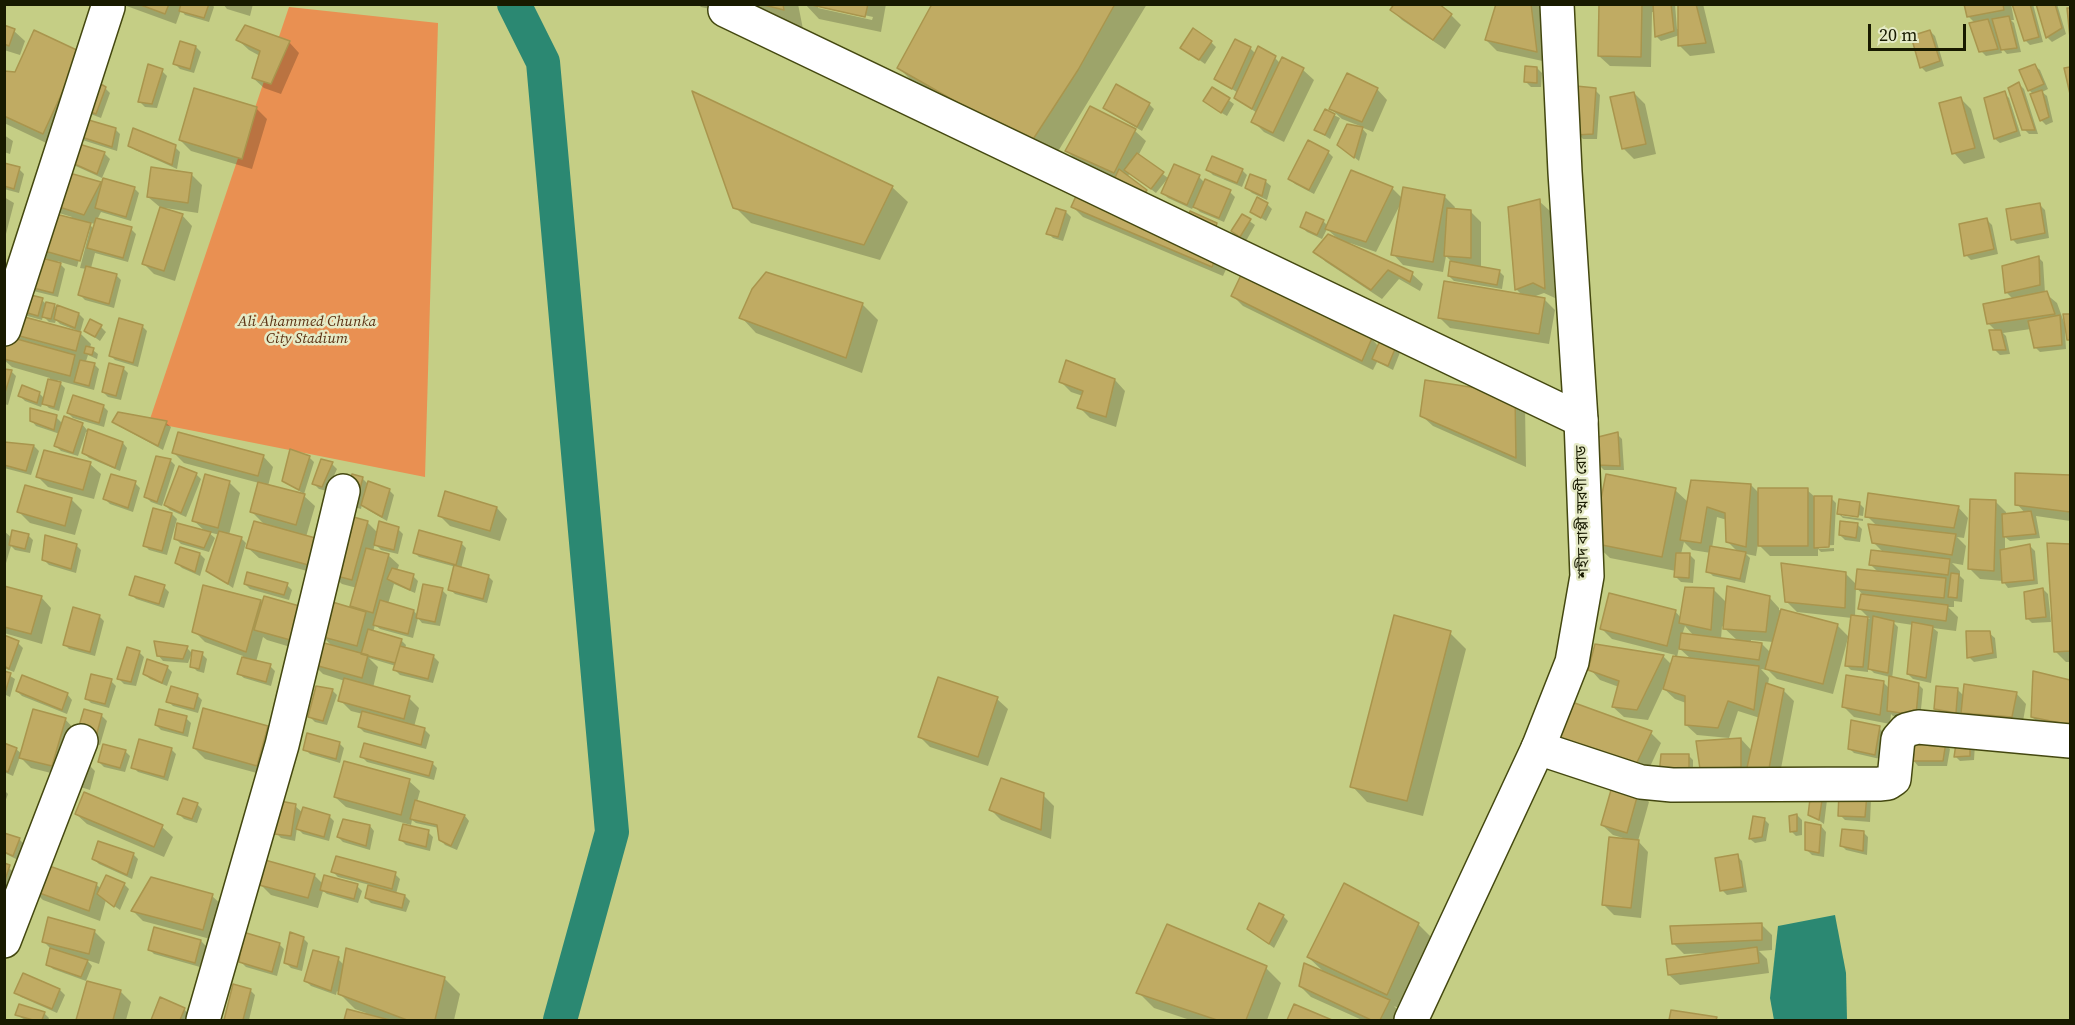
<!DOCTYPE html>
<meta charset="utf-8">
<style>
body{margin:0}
#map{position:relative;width:2075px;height:1025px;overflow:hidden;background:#c5ce85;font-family:"Source Serif 4",serif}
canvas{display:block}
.frame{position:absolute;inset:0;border:6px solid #181a00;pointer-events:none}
.scale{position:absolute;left:1868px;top:24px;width:98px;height:27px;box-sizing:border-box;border:3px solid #181a00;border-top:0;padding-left:8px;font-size:18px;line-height:21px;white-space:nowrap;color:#181a00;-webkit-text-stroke:4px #e6ebc7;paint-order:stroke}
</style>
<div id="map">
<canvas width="2075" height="1025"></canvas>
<div class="frame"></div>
<div class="scale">20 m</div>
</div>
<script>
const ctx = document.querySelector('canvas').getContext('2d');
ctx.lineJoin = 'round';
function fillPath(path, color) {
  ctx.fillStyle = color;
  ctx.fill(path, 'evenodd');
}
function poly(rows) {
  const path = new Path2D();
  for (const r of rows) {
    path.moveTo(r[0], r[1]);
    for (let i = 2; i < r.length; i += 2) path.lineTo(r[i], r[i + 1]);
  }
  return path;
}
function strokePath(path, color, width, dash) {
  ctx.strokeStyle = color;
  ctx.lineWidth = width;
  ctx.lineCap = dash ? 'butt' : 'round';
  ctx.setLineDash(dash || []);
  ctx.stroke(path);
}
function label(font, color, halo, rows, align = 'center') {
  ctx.font = font + ' "Source Serif 4","Noto Sans Bengali",serif';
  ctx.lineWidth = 5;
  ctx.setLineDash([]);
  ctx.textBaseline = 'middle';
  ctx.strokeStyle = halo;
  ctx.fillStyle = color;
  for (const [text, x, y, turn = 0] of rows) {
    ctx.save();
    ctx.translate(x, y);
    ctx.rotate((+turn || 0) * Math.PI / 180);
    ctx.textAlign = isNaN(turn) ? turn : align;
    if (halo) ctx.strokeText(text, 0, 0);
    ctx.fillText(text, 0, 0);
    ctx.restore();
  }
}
fillPath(poly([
 [289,7,438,23,425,477,149,422]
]), '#e99052');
fillPath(poly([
 [1835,915,1846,973,1847,1020,1774,1020,1770,998,1778,926]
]), '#2b8872');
fillPath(poly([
 [121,4,212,4,214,7,209,22,185,15,181,10,176,24],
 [223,4,253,4,250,16,227,9],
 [698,4,798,4,803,29,701,7],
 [805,4,886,4,881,32,819,19],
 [818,5,873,17,872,20,818,8],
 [934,4,1147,4,1051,163,919,88,899,68],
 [1497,4,1539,4,1547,62,1497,51,1486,40],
 [1601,4,1675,4,1677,29,1680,29,1679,4,1703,4,1715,53,1690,56,1680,46,1680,35,1661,41,1656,36,1655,12,1652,12,1651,67,1610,66,1599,56],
 [1966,4,2011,4,2014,20,2011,20,2014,23,2021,52,2007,54,2000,46,2002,53,1986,56,1981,51,1975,23,1968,16],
 [2014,4,2033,4,2043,42,2030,45,2025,40],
 [2037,4,2057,4,2066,34,2052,42,2047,37],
 [1392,10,1451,15,1461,25,1445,49,1402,20],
 [4,27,14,31,25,41,20,55,4,50],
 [1930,31,1935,36,1944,66,1926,72,1921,67],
 [238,40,289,42,299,53,281,94,264,88,253,78,260,56,249,50],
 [1211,42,1216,47,1205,64,1182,48],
 [196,47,201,52,194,73,180,69,175,64],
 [1250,48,1256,54,1275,58,1281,64,1283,59,1303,70,1314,80,1284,142,1264,132,1253,121,1257,113,1236,98,1238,93,1216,78],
 [80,53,59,149,4,123,4,72,16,74],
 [2035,66,2040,70,2048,89,2042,92,2047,96,2053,122,2046,125,2041,120,2033,94,2030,91,2021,71],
 [1537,68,1542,73,1541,87,1531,87,1526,82],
 [162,71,167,76,157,108,145,107,140,102],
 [2019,84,2024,89,2038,134,2029,134,2024,129],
 [1117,86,1149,104,1154,109,1142,131,1110,112,1105,107],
 [105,88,110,93,101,118,88,113],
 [1213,89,1234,104,1227,116,1210,106],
 [1377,89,1387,100,1373,132,1361,127,1367,134,1359,161,1339,145,1360,126,1342,119,1331,109],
 [1595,90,1600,95,1597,139,1583,139,1578,134],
 [1634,93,1645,104,1656,154,1634,159,1623,148],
 [2004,93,2009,98,2021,136,2000,143,1995,139],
 [1960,98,1971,109,1985,158,1964,164,1954,153],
 [256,108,267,119,252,169,191,151,180,140],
 [1091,108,1135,131,1146,141,1138,156,1168,178,1156,193,1130,173,1127,177,1151,196,1142,210,1117,178,1077,161,1067,151],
 [1325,111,1340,118,1330,139,1316,130],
 [115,129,120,134,117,151,76,138],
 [4,135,13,141,10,154,4,152],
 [67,142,105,154,110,159,102,178,67,162],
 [130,145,175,147,180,152,177,169,135,150],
 [1328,152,1333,157,1314,194,1295,184,1290,179],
 [4,165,19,169,24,174,19,193,4,189],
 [1175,166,1199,177,1205,183,1230,192,1235,197,1224,222,1200,212,1194,206,1192,209,1168,198,1163,193],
 [1208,170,1242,170,1247,175,1242,187,1213,175],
 [191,174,202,185,198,213,165,208,165,210,182,215,192,226,175,281,154,274,143,263,161,208,148,197],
 [1265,181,1271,186,1267,200,1252,193,1247,188],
 [100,184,103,186,134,188,139,193,131,221,101,212,97,220,131,229,136,234,128,262,95,253,91,268,116,275,121,280,114,308,85,300,80,295,87,269,80,268,90,229,87,229,77,267,57,261,65,269,58,297,29,290,50,262,36,248,72,217,59,213,49,202],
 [87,222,95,224,94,229],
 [892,187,908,202,880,260,751,223,735,207],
 [1392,188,1402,198,1444,196,1455,207,1454,210,1471,212,1481,222,1481,268,1499,271,1504,276,1502,289,1454,281,1449,276,1452,262,1446,256,1443,272,1403,265,1393,254,1401,203,1376,252,1350,243,1349,245,1412,274,1423,284,1420,291,1399,279,1382,299,1326,262,1315,252,1339,240,1327,229,1322,239,1307,232,1302,227,1323,221,1328,226],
 [4,197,14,203,6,234,4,234],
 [1539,201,1550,211,1555,298,1544,293,1533,297,1544,299,1555,310,1549,344,1450,328,1439,317,1523,296,1517,290,1510,208],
 [1267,204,1272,209,1266,221,1252,212],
 [2040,205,2045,210,2049,238,2017,244,2012,239],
 [1073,207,1228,265,1223,276,1083,217],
 [1057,210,1066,212,1071,217,1063,241,1053,238,1048,233],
 [1242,216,1255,225,1246,241,1233,231],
 [1987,220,1992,225,1998,254,1971,260,1966,255],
 [2038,257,2043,262,2045,293,2057,303,2065,325,2066,325,2065,315,2070,315,2070,341,2067,332,2065,332,2066,349,2040,352,2035,347,2031,329,2003,333,2006,336,2010,354,2000,355,1995,350,1996,331,1988,323,2013,299,2006,292],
 [1243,275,1372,339,1379,347,1381,340,1401,350,1393,370,1377,362,1373,370,1243,306,1233,296],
 [42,300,47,305,54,305,58,309,79,314,84,319,80,333,91,344,90,348,98,354,97,359,88,355,86,361,94,364,99,369,94,390,57,380,65,388,59,411,49,408,43,402,41,407,25,401,20,396,39,393,45,399,50,378,12,367,4,360,4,346,7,338,23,343,14,333,77,333,78,331,60,324,56,320,55,323,49,322,43,316,42,320,20,314],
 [862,304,878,320,862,373,756,333,741,317],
 [142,326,147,331,138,367,115,360,110,355],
 [101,327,106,332,100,341,86,331],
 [123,368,128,373,121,400,108,397,103,392],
 [4,371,11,371,16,376,8,405,4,404],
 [1115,380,1125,391,1116,427,1090,418,1079,407,1083,396,1071,392,1060,381],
 [103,406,108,411,104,427,73,418,68,413],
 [1525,406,1526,467,1433,426,1422,416],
 [56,417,63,424,82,424,87,430,123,443,127,448,120,471,89,458,84,453,89,432,86,432,78,456,61,451,56,446,60,434,36,426,31,420],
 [114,421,166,423,171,427,163,450,119,426],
 [1617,434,1622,439,1624,470,1604,470,1599,465],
 [4,444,34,446,39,451,31,475,4,468],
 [174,453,263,456,273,467,268,486,304,496,315,506,306,537,322,575,259,558,248,548,265,525,251,511,259,483,184,463],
 [309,457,314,462,304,494,284,481],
 [170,460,175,465,162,506,151,502,146,497],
 [90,464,101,474,94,499,48,487,38,477],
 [332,464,337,469,327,491,319,489,314,484],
 [196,474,201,479,186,517,170,510,165,505],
 [2016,475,2070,477,2070,521,2036,516,2040,538,2010,541,2005,537,2005,551,2030,546,2035,551,2038,584,2008,588,2003,581,1980,579,1970,569,1996,502,2006,512,2006,515,2025,513,2017,504],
 [362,478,368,484,389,490,394,495,387,521,368,510,362,504,361,509,351,506],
 [229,482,240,493,229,535,241,538,246,543,233,588,208,571,220,535,208,532,215,538,209,552,181,544,176,539,206,532,194,521],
 [135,483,140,488,133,512,110,504,105,499],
 [1751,485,1760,494,1807,490,1816,498,1831,498,1836,503,1834,545,1819,546,1819,549,1834,548,1834,551,1821,552,1818,549,1818,556,1770,556,1758,544,1756,556,1746,554,1750,558,1745,583,1713,576,1708,571,1711,553,1692,550,1684,542,1681,554,1690,555,1695,560,1693,583,1681,582,1676,577,1676,571,1610,558,1594,543,1675,490,1688,502],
 [1717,517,1727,520,1727,541,1738,552,1712,548],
 [71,499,82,510,75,535,30,523,19,512],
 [1859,503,1864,508,1863,516,1842,513,1842,516,1863,519,1863,521,1843,518,1838,513],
 [1958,507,1968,518,1964,538,1957,537,1966,546,1963,565,1952,563,1960,571,1960,576,1964,580,1962,602,1954,601,1954,607,1948,607,1958,617,1956,631,1933,628,1938,632,1931,683,1913,679,1908,674,1913,625,1893,622,1898,627,1892,679,1918,684,1923,689,1920,719,1893,716,1891,714,1890,724,1854,717,1844,707,1883,682,1890,689,1890,677,1874,673,1868,667,1868,672,1851,670,1846,665,1850,638,1848,638,1833,694,1777,679,1768,670,1761,669,1769,678,1768,685,1783,690,1794,701,1778,784,1702,769,1741,739,1752,751,1760,718,1738,711,1729,738,1697,735,1686,725,1686,703,1675,699,1663,688,1648,720,1624,717,1613,707,1619,687,1600,680,1590,669,1663,656,1672,665,1675,655,1612,639,1602,629,1675,611,1681,618,1714,590,1727,603,1769,597,1779,608,1779,610,1838,626,1850,638,1852,618,1797,612,1787,602,1845,573,1857,585,1879,573,1870,564,1884,553,1873,542,1877,526,1867,516],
 [1856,587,1862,594,1860,609,1870,619,1855,617],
 [1685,626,1694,636,1682,635],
 [1722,626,1738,641,1721,639],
 [1751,640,1773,642,1771,653,1762,644,1751,643],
 [1679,648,1691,659,1677,657],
 [497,508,507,519,500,541,450,526,439,515],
 [154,509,172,514,177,519,167,555,149,550,144,545],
 [367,522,378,533,398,529,403,534,398,554,381,550,375,544,373,551,388,555,399,565,397,571,413,576,418,581,415,593,394,584,388,604,414,611,418,616,442,590,447,595,440,626,422,623,418,618,413,638,380,629,375,625,373,633,401,640,406,645,405,649,434,657,439,662,433,683,400,675,395,670,396,666,369,658,378,667,373,688,409,698,419,708,414,727,425,730,430,735,426,749,364,732,359,727,363,714,351,711,340,700,345,681,323,674,313,664,333,647,321,635,351,609,357,588,342,584,331,574],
 [1857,524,1862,529,1860,542,1845,540,1840,535],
 [4,531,12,538,28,535,33,540,30,553,15,550,11,546,4,570],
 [461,543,466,548,461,569,488,576,493,581,487,603,455,594,450,589,456,567,419,557,414,552],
 [76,545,81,550,76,573,49,565,44,560],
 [2049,545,2070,545,2070,662,2066,662,2056,652],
 [200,554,205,559,200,576,182,568,177,563],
 [245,584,287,585,292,590,289,600,250,589],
 [164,587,169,592,164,608,136,599,131,594],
 [4,589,41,597,51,608,42,644,4,633],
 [2043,589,2048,594,2051,622,2032,623,2027,618],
 [261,601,304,651,267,640,263,637,256,662,270,666,275,671,271,686,244,678,239,674,243,656,205,642,194,631],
 [99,616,104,621,95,656,69,649,64,644],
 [1450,633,1466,649,1423,816,1367,802,1352,786],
 [1989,633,1995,638,1997,658,1974,662,1969,657],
 [4,637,18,643,23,648,14,672,4,668],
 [187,648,192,653,188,663,163,661,158,655],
 [139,652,144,657,136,686,124,684,119,679],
 [202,654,207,659,204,673,197,671,192,666],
 [167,667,172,672,167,686,150,679,145,674],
 [4,672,15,679,10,697,4,694],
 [2034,673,2070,681,2070,733,2043,727,2032,717],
 [23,677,68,695,72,700,67,714,22,696,17,691],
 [111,681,116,686,109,708,91,703,86,698],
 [332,690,337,695,327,725,315,722,310,717],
 [1958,690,1964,696,2016,693,2026,704,2022,727,1973,723,1961,711,1960,717,1941,713,1936,708],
 [197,695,202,700,198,713,173,706,168,701],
 [997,699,1008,709,988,766,930,747,919,736],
 [85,711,102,716,107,721,100,745,83,741],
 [186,718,191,723,188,737,161,730,156,725],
 [65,719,75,730,63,776,31,768,20,757,13,776,4,772,4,744,16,749,22,754],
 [267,727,278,738,268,776,205,759,194,748],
 [1879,728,1884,733,1880,759,1854,753,1849,748],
 [1651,733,1661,743,1641,786,1568,745,1558,734],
 [339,743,344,748,340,763,310,754,305,749],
 [1945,744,1950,749,1947,766,1918,766,1914,761],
 [1975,744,1974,760,1960,761,1955,756],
 [171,749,176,754,168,781,138,772,133,767],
 [125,751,130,756,125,772,104,767,99,762],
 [1688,755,1693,760,1693,783,1666,781],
 [362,757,432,763,437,768,434,780,367,762],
 [77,763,90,766,95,771,90,790,77,786],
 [409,781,420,791,417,802,465,816,469,821,457,850,445,845,440,839,439,828,416,823,412,820,411,825,346,807,335,797],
 [4,790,8,794,4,805],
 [1639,791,1649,802,1638,841,1648,852,1641,918,1614,915,1603,904,1623,838,1613,835,1602,825],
 [1812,793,1827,800,1824,824,1810,814],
 [1043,795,1054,806,1051,839,1001,820,991,810],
 [1840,795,1871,800,1870,822,1845,820,1840,815],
 [197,804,202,809,197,823,184,819,179,814],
 [295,806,303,813,329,816,334,821,329,841,303,834,297,828,295,841,281,838,276,833],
 [76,814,162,827,173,837,164,857,87,824],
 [1797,815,1802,820,1802,835,1796,836,1791,831],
 [1764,819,1769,824,1766,841,1755,843,1750,839],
 [370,826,374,831,370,850,343,842,338,837],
 [1821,826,1826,832,1824,857,1812,855,1807,850],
 [428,832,433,837,430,851,406,845,401,840],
 [1863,832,1868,837,1867,855,1846,850,1841,845],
 [4,835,19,839,24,844,18,860,4,853],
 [133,854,138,859,132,879,99,864,94,859],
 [1737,856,1742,861,1747,892,1727,895,1722,890],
 [4,865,14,872,7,893,4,892],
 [333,872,395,874,400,879,396,894,405,896,410,901,406,912,371,903,366,898,370,885,338,877],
 [314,875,323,884,357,886,362,891,358,903,327,894,323,891,318,908,271,895,261,885],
 [96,884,101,889,124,884,129,889,120,910,106,900,100,921,43,900,32,890],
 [212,896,223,906,214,940,143,921,133,911],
 [1283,916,1288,921,1274,948,1254,933],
 [1418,924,1434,940,1403,1010,1394,1006,1400,1012,1395,1020,1362,1020,1311,997,1300,986,1325,973,1308,957],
 [1762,925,1772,935,1772,950,1759,951,1767,959,1769,973,1680,985,1669,975,1707,955,1707,953,1684,954,1673,943],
 [155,928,201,941,206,946,200,967,154,954,149,949],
 [94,931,105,942,99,964,87,960,92,966,86,981,53,969,48,964,51,949,43,941],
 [303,938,308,943,302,971,291,968,286,963],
 [279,944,284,949,277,976,246,967,241,962],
 [338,959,344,965,444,978,460,994,454,1020,345,1020,348,1011,365,1015,366,1013,355,1009,337,991,336,995,311,986,306,981],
 [1266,968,1281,983,1267,1020,1190,1020,1154,1008,1138,992],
 [24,975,60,990,65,995,57,1013,21,997,16,992],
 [88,983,121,992,131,1002,126,1020,78,1020],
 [234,986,250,990,255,995,249,1020,225,1020],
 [161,999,184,1009,194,1020,153,1020],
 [1294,1006,1328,1020,1288,1020],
 [1672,1012,1716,1019,1718,1020,1671,1020],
 [44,1013,49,1018,48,1020,25,1020,17,1015]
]), '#0003');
strokePath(poly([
 [514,4,543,62,612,832,560,1020]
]), '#2b8872', 34);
const building = poly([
 [138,4,169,4,165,14,138,4],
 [181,4,209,4,204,18,179,11,181,4],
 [760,4,783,4,784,10,760,4],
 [807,4,868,4,865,17,807,4],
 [932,4,1115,4,1078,70,1030,144,897,68,932,4],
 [1394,4,1439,4,1452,14,1433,40,1390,10,1394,4],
 [1496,4,1531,4,1537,52,1485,40,1496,4],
 [1599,4,1642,4,1641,57,1598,56,1599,4],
 [1653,4,1671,4,1674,31,1655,37,1653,4],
 [1678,4,1696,4,1706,43,1678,46,1678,4],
 [1964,4,2003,4,2004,10,1967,17,1964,4],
 [2012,4,2030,4,2039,37,2024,41,2012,4],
 [2036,4,2055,4,2062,28,2046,38,2036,4],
 [2067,8,2070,8,2070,38,2067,8],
 [2009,16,2017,48,2001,50,1992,19,2009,16],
 [1988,19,1998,49,1979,52,1969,23,1988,19],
 [4,25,15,29,9,46,4,44,4,25],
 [245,25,290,41,271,84,252,78,260,51,236,40,245,25],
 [1193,28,1212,41,1199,60,1180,48,1193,28],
 [34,30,81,52,43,134,4,116,4,71,15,72,34,30],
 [1930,30,1940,61,1920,68,1911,36,1930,30],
 [1235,39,1251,47,1232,89,1214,79,1235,39],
 [180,41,196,46,190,69,173,64,180,41],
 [1258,46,1276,56,1252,109,1234,98,1258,46],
 [1282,57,1304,68,1273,133,1251,122,1282,57],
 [148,64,163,69,152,104,138,102,148,64],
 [2035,64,2044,84,2028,91,2019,70,2035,64],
 [1525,66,1537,67,1537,83,1524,82,1525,66],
 [2070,67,2070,94,2064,68,2070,67],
 [1347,73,1378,88,1362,122,1329,109,1347,73],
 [92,79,106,87,96,114,81,108,92,79],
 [2019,82,2035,130,2022,130,2008,88,2019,82],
 [1116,84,1150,103,1137,127,1103,108,1116,84],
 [1576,86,1596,88,1593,134,1577,135,1576,86],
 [1212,87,1230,98,1221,113,1203,101,1212,87],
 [194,88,257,107,242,159,179,140,194,88],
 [2042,90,2049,117,2040,121,2030,94,2042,90],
 [692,91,893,186,864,245,733,208,692,91],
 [2005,91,2017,131,1994,139,1984,98,2005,91],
 [1634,92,1646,144,1622,149,1610,97,1634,92],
 [1961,97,1975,148,1952,154,1939,103,1961,97],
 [1090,106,1136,129,1114,173,1065,151,1090,106],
 [1325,109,1335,114,1325,135,1314,130,1325,109],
 [75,116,116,128,112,147,69,133,75,116],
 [1347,124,1363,127,1354,158,1337,145,1347,124],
 [133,128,176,145,172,165,128,146,133,128],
 [66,140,105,152,97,174,61,158,66,140],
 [1308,140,1329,151,1309,190,1288,179,1308,140],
 [1137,153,1164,172,1151,189,1124,170,1137,153],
 [1212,156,1243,169,1237,183,1206,170,1212,156],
 [4,163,20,167,14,189,4,186,4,163],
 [1174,164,1200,175,1187,205,1161,193,1174,164],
 [151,167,192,173,188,203,147,197,151,167],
 [1119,169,1147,190,1137,206,1111,186,1119,169],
 [59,170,101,182,84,215,47,203,59,170],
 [1351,170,1393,187,1366,242,1325,229,1351,170],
 [1250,174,1266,180,1262,196,1245,188,1250,174],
 [103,178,135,187,126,217,95,208,103,178],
 [1205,179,1231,190,1219,218,1193,207,1205,179],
 [1403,187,1445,195,1433,262,1391,255,1403,187],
 [1077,194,1218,253,1212,267,1071,207,1077,194],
 [1257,197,1268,203,1261,218,1250,212,1257,197],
 [1540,199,1545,289,1533,283,1515,290,1508,207,1540,199],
 [2040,203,2045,233,2011,240,2006,209,2040,203],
 [160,207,183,214,164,271,142,264,160,207],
 [1056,208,1066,211,1058,237,1046,234,1056,208],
 [1447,208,1471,210,1471,258,1444,256,1447,208],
 [44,211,91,223,80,261,34,248,44,211],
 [1190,211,1217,223,1212,240,1184,227,1190,211],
 [1306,212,1324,220,1317,235,1300,227,1306,212],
 [1242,214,1251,219,1240,237,1231,231,1242,214],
 [96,218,132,227,123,258,87,248,96,218],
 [1987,218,1994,249,1964,256,1959,224,1987,218],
 [1328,234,1413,272,1410,282,1388,270,1371,290,1313,252,1328,234],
 [30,255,61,263,53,293,22,285,30,255],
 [2039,256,2040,285,2005,293,2002,266,2039,256],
 [1450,261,1500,270,1497,285,1448,276,1450,261],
 [86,266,117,274,109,304,78,295,86,266],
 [766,272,863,303,846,358,739,318,752,289,766,272],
 [1242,273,1372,338,1362,361,1231,296,1242,273],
 [1444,281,1545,298,1539,334,1438,318,1444,281],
 [2047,291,2055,314,1987,324,1983,304,2047,291],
 [19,292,43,298,38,316,14,309,19,292],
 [46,302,55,304,51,319,42,317,46,302],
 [57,305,79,313,75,328,54,319,57,305],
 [2063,314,2070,314,2070,340,2067,340,2063,314],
 [17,315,81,332,76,351,12,334,17,315],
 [2060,315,2062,345,2034,348,2028,321,2060,315],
 [119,318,143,325,133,363,109,356,119,318],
 [90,319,102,325,95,337,84,331,90,319],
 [1989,330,2001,330,2006,350,1993,350,1989,330],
 [6,336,75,355,70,376,4,359,6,336],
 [1381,338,1397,344,1388,366,1372,359,1381,338],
 [86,346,94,348,92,355,84,353,86,346],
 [80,360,95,363,89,386,74,382,80,360],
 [1066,360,1115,379,1106,417,1077,408,1083,391,1059,382,1066,360],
 [109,363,124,367,116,396,102,392,109,363],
 [4,369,12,370,4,396,4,369],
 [48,379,61,382,54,407,42,404,48,379],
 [1425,380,1515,394,1516,458,1420,416,1425,380],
 [22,385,40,392,37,403,18,396,22,385],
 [73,395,104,405,99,423,67,413,73,395],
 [30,408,57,415,54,430,30,421,30,408],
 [118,412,167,421,158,446,112,422,118,412],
 [64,416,83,423,73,453,54,446,64,416],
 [88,429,123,442,115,468,82,453,88,429],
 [178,432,264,455,258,476,172,453,178,432],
 [1618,432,1620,466,1597,465,1594,438,1618,432],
 [4,442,34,445,26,471,4,465,4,442],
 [290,449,310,456,299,490,282,481,290,449],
 [44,450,91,462,83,490,36,477,44,450],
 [156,456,171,459,157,502,144,497,156,456],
 [321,459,333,462,322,487,312,484,321,459],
 [179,466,197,473,181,513,164,505,179,466],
 [2015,473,2070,475,2070,512,2015,505,2015,473],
 [111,474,136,481,128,508,103,499,111,474],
 [205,474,230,481,218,528,192,521,205,474],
 [352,474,363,477,356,505,345,501,352,474],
 [1606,474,1676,488,1662,557,1592,543,1606,474],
 [1691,480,1751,484,1746,547,1726,542,1725,513,1707,507,1701,543,1680,540,1691,480],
 [368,481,390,489,382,517,361,505,368,481],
 [258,482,305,494,296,525,250,512,258,482],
 [25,485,72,498,65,526,17,512,25,485],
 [1758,488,1808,488,1808,546,1758,546,1758,488],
 [445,491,497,507,490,531,438,516,445,491],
 [1868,493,1959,506,1954,528,1865,517,1868,493],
 [1814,496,1832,496,1829,547,1814,548,1814,496],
 [1839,499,1860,502,1858,517,1837,514,1839,499],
 [1970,499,1996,500,1994,571,1968,569,1970,499],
 [153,508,172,513,162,551,143,546,153,508],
 [2031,511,2036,534,2003,537,2002,514,2031,511],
 [346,515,368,521,352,580,329,574,346,515],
 [254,521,319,539,312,566,246,548,254,521],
 [379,521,399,527,394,550,374,545,379,521],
 [1840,521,1858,523,1856,538,1839,535,1840,521],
 [177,523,211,532,204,548,174,539,177,523],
 [1868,524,1956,534,1952,555,1872,543,1868,524],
 [12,530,29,534,25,549,9,545,12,530],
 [419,530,462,542,456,565,413,553,419,530],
 [219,531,242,537,228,584,206,571,219,531],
 [45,535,77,544,71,569,42,560,45,535],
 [2047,543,2070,544,2070,651,2054,652,2047,543],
 [2030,544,2034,580,2002,583,2000,550,2030,544],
 [1710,546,1746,552,1740,579,1706,572,1710,546],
 [180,547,200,553,195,572,175,563,180,547],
 [366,548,389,554,373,613,350,606,366,548],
 [1871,550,1950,559,1948,575,1869,565,1871,550],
 [1676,553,1690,553,1689,578,1674,577,1676,553],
 [1781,563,1846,572,1845,608,1785,602,1781,563],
 [454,565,489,575,483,599,448,590,454,565],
 [392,568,414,574,410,590,387,579,392,568],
 [1857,569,1946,578,1944,598,1855,589,1857,569],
 [247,572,288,583,284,595,244,584,247,572],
 [1951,573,1959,574,1957,598,1948,597,1951,573],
 [135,576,165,585,159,604,129,595,135,576],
 [423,584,443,588,435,622,416,618,423,584],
 [203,585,261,600,246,652,192,632,203,585],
 [4,586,42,596,31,634,4,627,4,586],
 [1727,586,1770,596,1766,632,1723,629,1727,586],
 [1685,587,1714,588,1711,630,1679,623,1685,587],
 [2043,588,2046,617,2026,619,2024,592,2043,588],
 [1609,593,1676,610,1667,646,1600,629,1609,593],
 [1861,594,1948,605,1946,621,1858,609,1861,594],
 [264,596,303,607,294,641,254,630,264,596],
 [380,600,414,610,408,634,373,625,380,600],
 [329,601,366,612,357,646,319,636,329,601],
 [73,607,100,615,90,652,63,645,73,607],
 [1781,609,1838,624,1823,684,1765,669,1781,609],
 [1394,615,1451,631,1407,801,1350,787,1394,615],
 [1851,615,1868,617,1863,667,1845,666,1851,615],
 [1873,616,1894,621,1888,673,1868,669,1873,616],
 [1912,622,1933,626,1926,678,1907,674,1912,622],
 [368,629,402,639,395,663,361,654,368,629],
 [1966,631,1990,631,1993,653,1967,658,1966,631],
 [1681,633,1762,643,1759,660,1679,649,1681,633],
 [4,635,19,641,9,669,4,666,4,635],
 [154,641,188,646,183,659,157,656,154,641],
 [317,641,368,655,362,678,311,664,317,641],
 [1595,644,1664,655,1637,710,1612,707,1619,681,1588,670,1595,644],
 [400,646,434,655,428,679,393,670,400,646],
 [127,647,140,651,131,682,117,679,127,647],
 [192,650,203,652,199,669,190,667,192,650],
 [1673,656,1759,666,1754,710,1728,701,1718,728,1685,725,1685,696,1663,689,1673,656],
 [242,657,271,664,266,682,237,674,242,657],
 [147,659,168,666,162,683,143,674,147,659],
 [4,671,11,673,5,693,4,693,4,671],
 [2033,671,2070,680,2070,725,2031,717,2033,671],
 [91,674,112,679,105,704,85,699,91,674],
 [22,675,68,693,62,710,16,691,22,675],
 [1846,675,1884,681,1880,715,1842,707,1846,675],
 [1889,676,1919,683,1916,715,1887,711,1889,676],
 [938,677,998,697,978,757,918,737,938,677],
 [344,678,410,696,404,719,338,701,344,678],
 [1766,683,1784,689,1768,774,1746,772,1766,683],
 [1964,684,2017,692,2012,717,1961,713,1964,684],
 [171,686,198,694,194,709,166,702,171,686],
 [316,686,333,689,323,721,308,717,316,686],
 [1936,686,1958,688,1956,713,1934,709,1936,686],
 [1572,702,1652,731,1630,777,1556,735,1572,702],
 [203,708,268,726,257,766,193,748,203,708],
 [33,709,66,718,52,766,19,758,33,709],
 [84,709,102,714,95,741,76,736,84,709],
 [159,709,187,716,183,733,155,725,159,709],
 [362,711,425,728,421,745,358,727,362,711],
 [1851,720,1880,726,1875,755,1848,749,1851,720],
 [307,733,340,742,336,759,303,750,307,733],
 [1914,736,1946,742,1943,761,1912,761,1914,736],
 [1957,737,1970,737,1970,756,1954,757,1957,737],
 [1741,738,1741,767,1700,769,1696,741,1741,738],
 [139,739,172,748,164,777,131,768,139,739],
 [4,743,17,748,8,772,4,770,4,743],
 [364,743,433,762,429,776,360,757,364,743],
 [103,744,126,750,120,768,98,762,103,744],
 [1661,754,1689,754,1689,779,1659,776,1661,754],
 [344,761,410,779,401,815,334,797,344,761],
 [1001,778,1044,793,1041,830,989,810,1001,778],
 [1613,783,1639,790,1627,833,1601,825,1613,783],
 [1811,791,1823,794,1819,820,1808,815,1811,791],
 [84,792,163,825,154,847,75,814,84,792],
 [1839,793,1867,794,1865,817,1838,816,1839,793],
 [183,798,198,803,192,819,177,814,183,798],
 [415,800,465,815,451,846,439,840,437,825,410,819,415,800],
 [280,801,296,804,291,836,274,834,280,801],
 [303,807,330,815,324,837,296,829,303,807],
 [1797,814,1797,831,1790,832,1789,816,1797,814],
 [1753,816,1765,818,1762,837,1749,839,1753,816],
 [343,819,370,825,366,846,337,837,343,819],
 [1805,822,1821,825,1819,853,1805,850,1805,822],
 [403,824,429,830,426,847,399,840,403,824],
 [1842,829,1864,831,1863,851,1840,846,1842,829],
 [4,833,20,838,13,856,4,852,4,833],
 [1609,837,1639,840,1631,908,1602,905,1609,837],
 [98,841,134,853,127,875,92,859,98,841],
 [1738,854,1743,887,1720,891,1715,858,1738,854],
 [336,856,396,872,392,889,331,872,336,856],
 [265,860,315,874,308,898,259,885,265,860],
 [4,863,10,865,4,883,4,863],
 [41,863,97,883,89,911,31,890,41,863],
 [106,875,125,883,114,907,97,894,106,875],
 [324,875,358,884,354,899,320,890,324,875],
 [151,877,213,894,203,930,131,911,151,877],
 [1344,883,1419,923,1387,995,1307,957,1344,883],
 [368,885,405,895,402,908,365,898,368,885],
 [1259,903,1284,915,1269,944,1247,929,1259,903],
 [48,917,95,930,89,954,42,942,48,917],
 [1762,923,1762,940,1672,944,1670,926,1762,923],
 [1167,924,1267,966,1246,1020,1217,1020,1136,993,1167,924],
 [154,927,201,940,195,963,148,950,154,927],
 [243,932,280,943,272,972,239,962,243,932],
 [290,932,304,937,297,967,284,963,290,932],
 [1757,947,1759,963,1668,975,1666,959,1757,947],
 [50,948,88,960,81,977,46,965,50,948],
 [346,948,445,977,435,1020,407,1020,338,994,346,948],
 [313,950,339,957,331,991,304,981,313,950],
 [1304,963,1390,1000,1380,1020,1371,1020,1299,986,1304,963],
 [23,973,60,989,52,1009,14,993,23,973],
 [87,981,121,990,113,1020,76,1020,87,981],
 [233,984,251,989,243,1020,224,1020,233,984],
 [160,997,185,1008,180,1020,151,1020,160,997],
 [19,1004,45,1012,42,1020,33,1020,15,1015,19,1004],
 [1294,1004,1332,1020,1287,1020,1294,1004],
 [347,1009,390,1020,344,1020,347,1009],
 [1671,1010,1717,1017,1716,1020,1669,1020,1671,1010]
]);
fillPath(building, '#c0ab63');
strokePath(building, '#a9954d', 1.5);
const minor = poly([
 [725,10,1581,420],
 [4,329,108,7],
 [1538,748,1641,782,1672,785,1879,784,1888,783,1894,779,1898,739,1906,730,1918,727,2070,741],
 [4,941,81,741],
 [203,1020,282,745,343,491]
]);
const tertiary = poly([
 [1411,1020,1538,748,1572,662,1587,576,1581,420,1565,172,1557,4]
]);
strokePath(minor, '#444810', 36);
strokePath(tertiary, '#444810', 36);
strokePath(minor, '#fff', 33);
strokePath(tertiary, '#fff', 33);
label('italic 15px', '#5c3214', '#e6ebc7', [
 ["Ali Ahammed Chunka",307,322],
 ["City Stadium",307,339]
]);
label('15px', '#181a00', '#e6ebc7', [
 ["শহীদ বাপ্পী স্মরণী রোড",1583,512,-91]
]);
</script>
